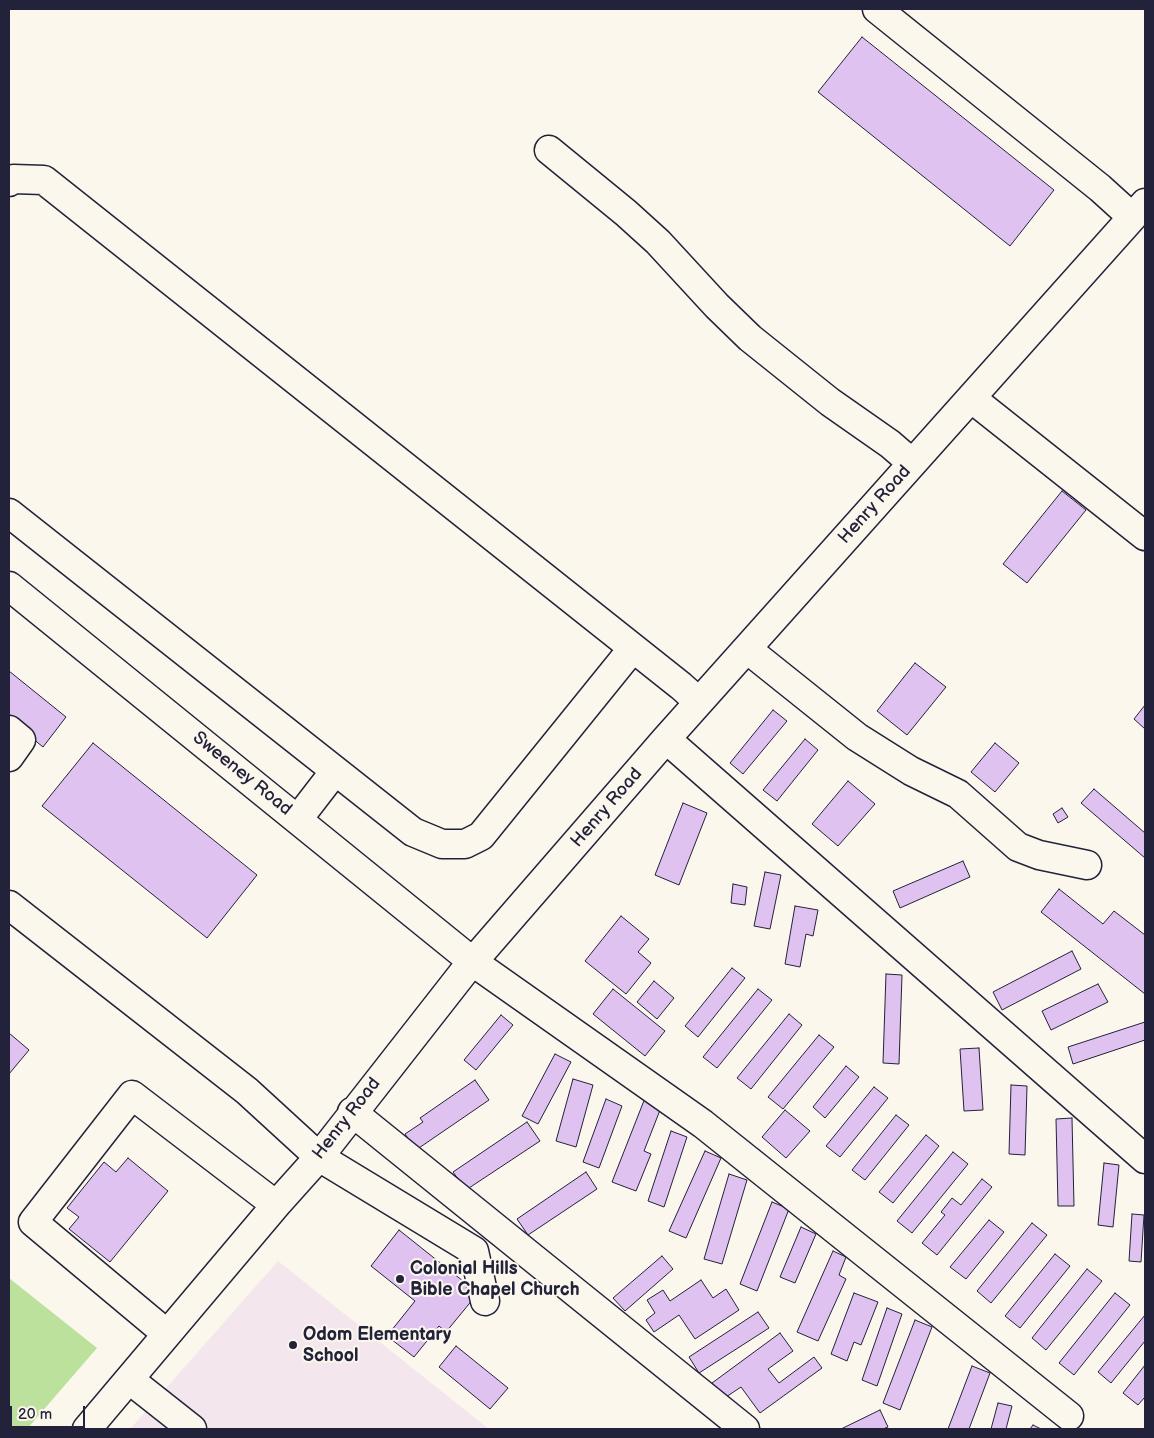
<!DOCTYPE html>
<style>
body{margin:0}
#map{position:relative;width:1154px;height:1438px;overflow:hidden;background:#fbf7ec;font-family:"Balsamiq Sans",sans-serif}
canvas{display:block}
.frame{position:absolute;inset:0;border:10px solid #22223b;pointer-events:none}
.scale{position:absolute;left:10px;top:1406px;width:75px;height:22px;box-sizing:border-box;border:2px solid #22223b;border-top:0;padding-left:6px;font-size:15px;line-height:18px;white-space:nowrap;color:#22223b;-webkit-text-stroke:4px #fbf7ec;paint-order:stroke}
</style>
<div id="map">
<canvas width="1154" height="1438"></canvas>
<div class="frame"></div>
<div class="scale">20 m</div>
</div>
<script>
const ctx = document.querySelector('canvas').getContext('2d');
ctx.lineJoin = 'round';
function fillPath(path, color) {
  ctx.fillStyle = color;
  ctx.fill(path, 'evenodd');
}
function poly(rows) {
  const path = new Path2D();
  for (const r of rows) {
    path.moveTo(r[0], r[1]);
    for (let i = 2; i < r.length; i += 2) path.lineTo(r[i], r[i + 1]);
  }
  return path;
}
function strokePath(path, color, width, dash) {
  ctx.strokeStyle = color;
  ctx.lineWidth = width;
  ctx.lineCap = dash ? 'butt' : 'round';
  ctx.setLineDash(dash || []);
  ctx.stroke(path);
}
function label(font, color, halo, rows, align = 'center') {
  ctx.font = font + ' "Balsamiq Sans",sans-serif';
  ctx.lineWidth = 4;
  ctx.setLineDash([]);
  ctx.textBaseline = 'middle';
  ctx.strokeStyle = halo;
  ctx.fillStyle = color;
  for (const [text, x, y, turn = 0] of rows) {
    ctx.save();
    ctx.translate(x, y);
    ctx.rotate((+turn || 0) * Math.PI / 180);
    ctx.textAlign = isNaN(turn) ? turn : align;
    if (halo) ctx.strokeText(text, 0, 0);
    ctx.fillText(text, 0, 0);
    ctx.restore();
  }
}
fillPath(poly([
 [278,1261,489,1429,130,1429]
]), '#f3e7ed');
fillPath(poly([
 [9,1278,97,1348,27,1429,9,1429]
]), '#bce19c');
const building = poly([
 [862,37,1054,190,1010,246,818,92,862,37],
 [1062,491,1086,510,1027,583,1003,564,1062,491],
 [915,663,946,687,907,735,877,711,915,663],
 [9,671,66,717,43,747,9,719,9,671],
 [1145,705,1145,729,1134,719,1145,705],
 [773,710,787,721,743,774,730,763,773,710],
 [805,739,818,750,777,801,763,790,805,739],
 [93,743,257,875,207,938,42,806,93,743],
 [995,743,1019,763,995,792,971,772,995,743],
 [848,781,875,804,838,846,812,824,848,781],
 [1094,789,1145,833,1145,858,1081,803,1094,789],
 [683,803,707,813,679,885,655,875,683,803],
 [1062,808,1068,817,1058,823,1053,814,1062,808],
 [963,861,970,877,900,908,893,891,963,861],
 [765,872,781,875,770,929,754,926,765,872],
 [733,884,747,887,745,905,731,903,733,884],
 [1059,889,1103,924,1114,911,1145,935,1145,994,1041,912,1059,889],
 [795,906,818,910,813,936,806,934,800,967,785,964,795,906],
 [621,916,649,939,638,952,651,963,626,994,585,961,621,916],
 [1072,951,1081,969,1002,1010,993,992,1072,951],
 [732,968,745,978,698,1037,685,1026,732,968],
 [886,974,902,975,899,1064,883,1063,886,974],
 [654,981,674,998,657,1019,637,1002,654,981],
 [1098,984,1108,1002,1051,1030,1042,1011,1098,984],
 [613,989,665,1031,645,1056,593,1014,613,989],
 [758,989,772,1000,717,1068,703,1057,758,989],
 [789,1014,802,1025,751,1089,737,1078,789,1014],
 [501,1015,513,1025,476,1070,464,1060,501,1015],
 [1145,1022,1145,1040,1073,1064,1068,1047,1145,1022],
 [9,1033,29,1050,9,1074,9,1033],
 [819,1035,834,1047,783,1109,768,1097,819,1035],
 [979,1048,983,1110,964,1111,960,1049,979,1048],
 [555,1054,571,1062,538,1124,522,1116,555,1054],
 [846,1066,859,1077,825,1118,813,1107,846,1066],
 [573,1079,593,1085,576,1147,556,1141,573,1079],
 [475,1080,489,1100,416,1150,405,1134,423,1122,420,1118,475,1080],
 [1011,1085,1027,1086,1025,1155,1009,1154,1011,1085],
 [874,1087,888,1098,840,1157,826,1146,874,1087],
 [645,1098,662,1105,644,1151,651,1154,636,1191,612,1182,645,1098],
 [606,1099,622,1106,599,1168,583,1162,606,1099],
 [785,1110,810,1131,786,1158,762,1137,785,1110],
 [896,1115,909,1125,865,1180,852,1170,896,1115],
 [1072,1118,1074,1206,1058,1206,1056,1119,1072,1118],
 [527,1122,540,1141,466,1190,453,1172,527,1122],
 [671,1131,687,1137,664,1207,648,1201,671,1131],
 [926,1135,939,1146,893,1203,879,1192,926,1135],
 [705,1151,721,1158,686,1238,669,1231,705,1151],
 [953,1152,968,1164,912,1233,897,1221,953,1152],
 [128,1158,168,1191,110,1262,69,1229,79,1217,67,1208,104,1162,116,1172,128,1158],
 [1104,1163,1119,1165,1113,1227,1098,1225,1104,1163],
 [586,1172,597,1189,528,1235,517,1219,586,1172],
 [729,1174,747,1180,722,1264,704,1259,729,1174],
 [982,1179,992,1187,937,1255,922,1243,945,1215,941,1212,952,1198,961,1205,982,1179],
 [772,1202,789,1209,757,1291,740,1284,772,1202],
 [1132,1214,1144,1215,1141,1262,1129,1261,1132,1214],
 [989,1220,1004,1232,966,1279,950,1267,989,1220],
 [1032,1223,1047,1235,991,1303,977,1291,1032,1223],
 [801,1227,816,1234,795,1283,780,1277,801,1227],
 [399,1230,478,1293,446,1332,439,1326,414,1357,387,1336,415,1301,371,1266,399,1230],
 [833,1251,846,1257,839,1275,846,1279,818,1341,797,1332,833,1251],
 [1055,1254,1070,1266,1020,1328,1005,1316,1055,1254],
 [662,1256,673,1269,625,1311,613,1298,662,1256],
 [1087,1269,1102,1281,1046,1350,1032,1338,1087,1269],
 [701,1280,713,1298,726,1289,739,1310,695,1339,679,1315,654,1332,646,1320,655,1313,647,1300,663,1290,670,1301,701,1280],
 [854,1293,878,1302,861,1345,854,1342,847,1361,831,1354,854,1293],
 [1115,1293,1130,1305,1074,1375,1059,1363,1115,1293],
 [887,1308,902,1314,877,1386,862,1380,887,1308],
 [758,1312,769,1328,699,1373,689,1357,758,1312],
 [1145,1315,1145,1341,1111,1383,1098,1372,1145,1315],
 [915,1320,932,1327,900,1410,883,1403,915,1320],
 [780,1333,793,1351,768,1369,779,1383,814,1357,822,1368,760,1413,741,1387,723,1399,712,1383,780,1333],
 [456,1346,508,1388,490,1409,439,1367,456,1346],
 [1145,1365,1145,1397,1138,1405,1123,1393,1145,1365],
 [972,1366,990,1373,969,1429,948,1429,972,1366],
 [998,1403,1012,1406,1006,1429,991,1429,998,1403],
 [880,1410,888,1427,883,1429,841,1429,880,1410],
 [1033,1425,1041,1429,1030,1429,1033,1425]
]);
fillPath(building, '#e0c2f0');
strokePath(building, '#22223b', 1);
const minor = poly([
 [877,9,1100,188,1132,217],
 [549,150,626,213,658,242,717,306,750,338,830,402,890,444,912,463],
 [9,182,13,179,44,180,681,686,699,702],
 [971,398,1145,536],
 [9,513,413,832,442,844,465,844,481,836,633,648],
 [9,586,473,962,703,1124,1069,1416],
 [747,649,857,737,911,771,958,794,1018,847,1039,855,1087,865],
 [9,730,21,740,9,757],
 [666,739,1145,1159],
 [298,819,335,771],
 [9,905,247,1091,319,1157,474,1251,485,1301],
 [352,1112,745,1429],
 [167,1334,33,1222,132,1095,276,1205],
 [130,1380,192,1429],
 [87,1429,276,1205,319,1157,463,973,666,739,1145,203]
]);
strokePath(minor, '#22223b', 31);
strokePath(minor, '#fbf7ec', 28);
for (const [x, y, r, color] of [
 [400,1279,5,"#22223b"],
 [293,1345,5,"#22223b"]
]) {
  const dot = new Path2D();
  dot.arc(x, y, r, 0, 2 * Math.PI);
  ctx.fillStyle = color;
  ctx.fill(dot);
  strokePath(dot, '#fbf7ec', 2);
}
label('18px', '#22223b', '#fbf7ec', [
 ["Henry Road",875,505,-48],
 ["Sweeney Road",242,774,39],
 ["Henry Road",607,808,-49],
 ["Henry Road",347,1119,-52]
]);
label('bold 18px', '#22223b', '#fbf7ec', [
 ["Colonial Hills",410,1269],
 ["Bible Chapel Church",410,1290],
 ["Odom Elementary",303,1335],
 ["School",303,1356]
], 'left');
</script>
